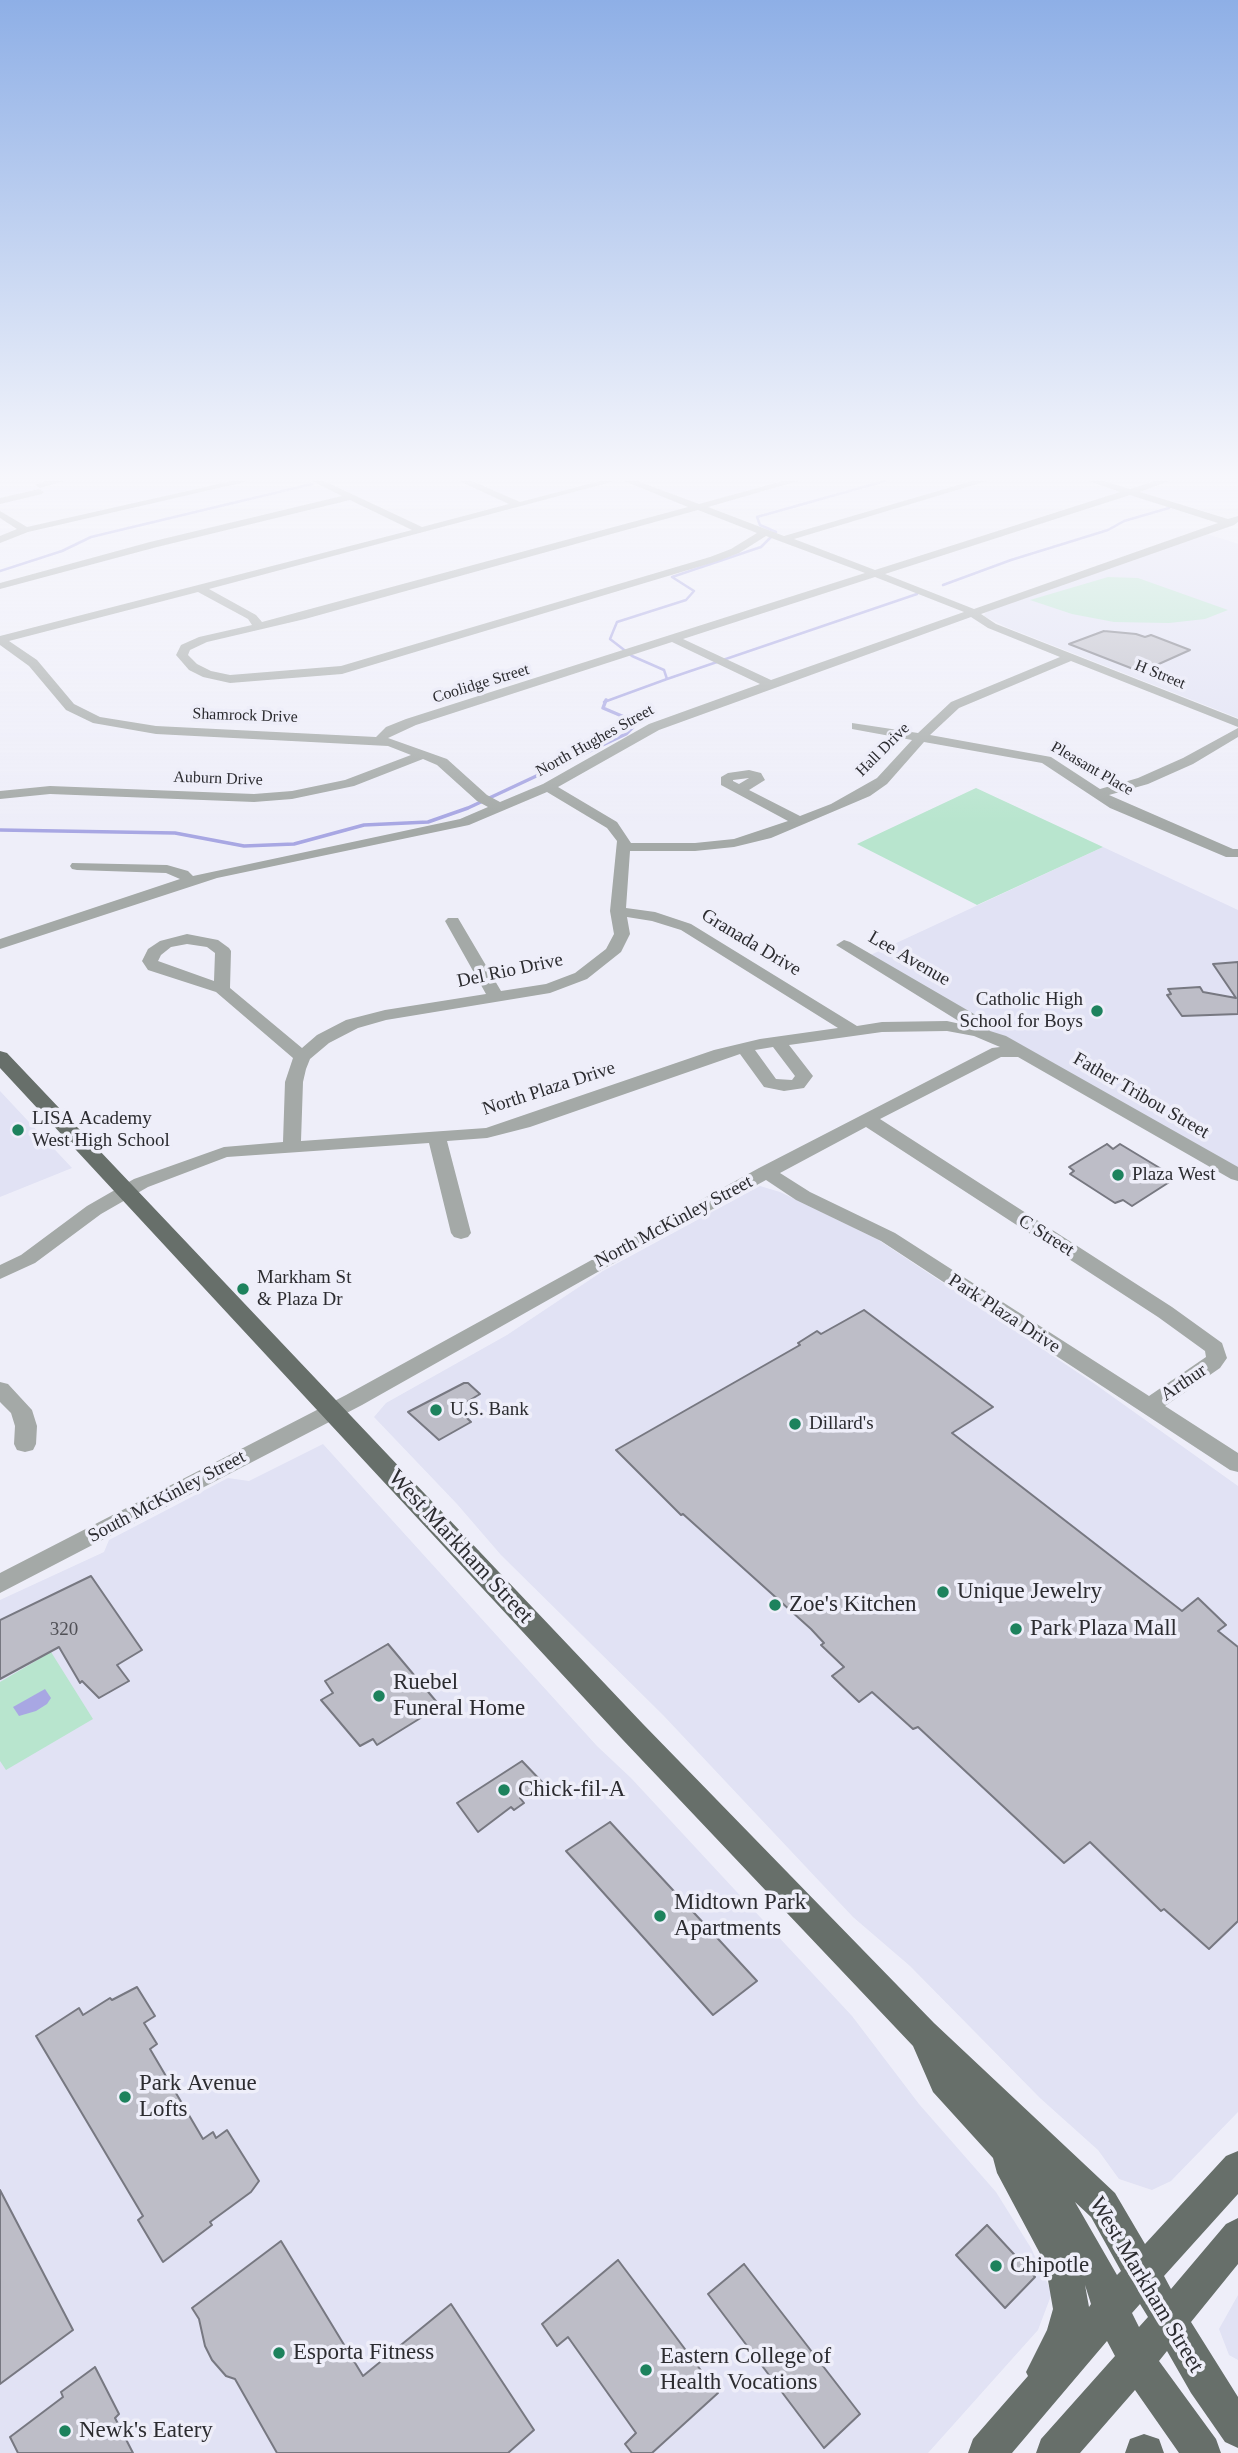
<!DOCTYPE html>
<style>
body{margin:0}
canvas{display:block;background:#eeeef9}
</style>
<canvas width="1238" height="2453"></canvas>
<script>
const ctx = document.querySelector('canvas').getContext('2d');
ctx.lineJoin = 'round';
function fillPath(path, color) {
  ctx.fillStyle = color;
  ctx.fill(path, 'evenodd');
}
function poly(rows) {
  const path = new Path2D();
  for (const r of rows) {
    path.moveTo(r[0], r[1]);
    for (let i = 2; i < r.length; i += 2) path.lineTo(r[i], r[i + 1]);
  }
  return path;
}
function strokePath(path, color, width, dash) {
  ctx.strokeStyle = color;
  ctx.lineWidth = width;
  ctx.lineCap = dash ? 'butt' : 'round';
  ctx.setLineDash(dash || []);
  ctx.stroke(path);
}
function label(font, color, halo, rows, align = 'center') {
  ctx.font = font + ' "Times New Roman",serif';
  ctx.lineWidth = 7;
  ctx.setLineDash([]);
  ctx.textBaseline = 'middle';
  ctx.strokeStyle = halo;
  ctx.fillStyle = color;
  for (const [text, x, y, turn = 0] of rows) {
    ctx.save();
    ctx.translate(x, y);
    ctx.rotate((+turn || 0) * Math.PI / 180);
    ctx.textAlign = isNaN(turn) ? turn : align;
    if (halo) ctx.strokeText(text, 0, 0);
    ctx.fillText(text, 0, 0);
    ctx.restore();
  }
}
fillPath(poly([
 [1208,534,1238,544,1238,718,1006,627,984,616,986,612],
 [1103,847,1238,910,1238,1175,864,958],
 [0,1091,72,1168,0,1197],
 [760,1186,780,1192,877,1239,1092,1382,1238,1486,1238,2112,1171,2181,1152,2190,1119,2179,1098,2150,1040,2098,910,1966,853,1917,663,1715,501,1555,457,1504,374,1417,386,1403,507,1335,603,1271],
 [323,1444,597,1746,631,1778,852,2016,919,2104,996,2192,1031,2248,1052,2293,1038,2330,928,2453,0,2453,0,1600,104,1552,109,1540,228,1478,249,1481],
 [1238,2295,1238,2360,1229,2355,1219,2329]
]), '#e1e2f4');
fillPath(poly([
 [1108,577,1138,578,1228,610,1205,619,1169,623,1114,622,1072,614,1030,600],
 [976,788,1103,847,977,905,857,844],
 [51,1652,93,1719,6,1770,0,1761,0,1682]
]), '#b8e5ce');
fillPath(poly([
 [45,1689,51,1698,47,1704,36,1711,19,1716,13,1707]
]), '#a8a7e3');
strokePath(poly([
 [0,571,62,551,91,537,312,484],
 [943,585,1011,560,1108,530,1124,521,1169,508],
 [667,679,917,594],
 [604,702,667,679,664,670,632,656,610,639,617,622,686,600,694,591,672,577,761,547,776,532,760,525,757,517,885,481]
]), '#a8a7e3', 2.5);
strokePath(poly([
 [0,830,175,833,244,846,294,844,364,825,428,822,468,808,626,734,633,727,629,719,603,708,606,700]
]), '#a8a7e3', 3.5);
const building = poly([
 [1104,631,1136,634,1145,637,1151,635,1190,650,1141,672,1069,644,1104,631],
 [1238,962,1238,1014,1182,1016,1167,995,1171,994,1168,989,1200,987,1203,992,1236,998,1213,964,1238,962],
 [1107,1144,1113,1149,1120,1144,1168,1173,1164,1177,1171,1181,1132,1206,1123,1200,1115,1203,1070,1174,1074,1171,1069,1167,1107,1144],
 [864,1310,993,1407,952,1433,1182,1611,1198,1598,1226,1625,1218,1631,1238,1647,1238,1921,1209,1949,1164,1909,1161,1911,1090,1842,1064,1863,918,1727,913,1729,872,1692,859,1702,832,1676,844,1667,821,1645,824,1643,811,1629,683,1514,681,1515,616,1450,800,1345,798,1343,817,1331,821,1334,864,1310],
 [464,1383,468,1383,480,1394,457,1408,471,1422,439,1440,408,1412,464,1383],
 [91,1576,142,1650,117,1665,129,1681,99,1698,82,1681,80,1683,59,1647,0,1679,0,1620,91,1576],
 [388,1644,440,1706,377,1745,373,1739,360,1746,321,1700,333,1693,325,1681,388,1644],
 [522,1761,542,1782,520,1798,524,1803,514,1810,511,1807,478,1832,457,1803,522,1761],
 [610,1822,757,1981,713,2015,566,1851,610,1822],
 [137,1987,155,2016,144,2023,157,2044,150,2049,203,2139,213,2132,216,2138,227,2130,259,2181,251,2192,210,2222,212,2225,163,2262,138,2220,143,2216,36,2036,79,2008,83,2015,110,1998,112,2000,137,1987],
 [0,2190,73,2330,0,2384,0,2190],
 [987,2225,1035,2277,1005,2308,956,2255,987,2225],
 [281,2241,363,2376,451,2304,534,2430,508,2453,277,2453,235,2379,226,2376,212,2360,205,2346,199,2319,192,2308,281,2241],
 [618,2260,718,2393,652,2453,632,2453,625,2444,636,2433,568,2337,557,2346,542,2324,618,2260],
 [744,2264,860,2414,824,2448,708,2294,744,2264],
 [95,2367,119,2414,115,2418,133,2453,18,2453,10,2437,63,2397,61,2392,95,2367]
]);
fillPath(building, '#bdbdc7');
strokePath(building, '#777881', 2);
fillPath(poly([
 [46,481,64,481,40,488,35,485,46,481],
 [232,481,249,481,28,532,0,543,0,536,17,529,0,518,0,511,27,527,232,481],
 [312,481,324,481,422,527,509,504,459,481,472,481,520,502,600,481,615,481,209,589,256,615,262,622,688,507,624,481,637,481,699,504,783,481,798,481,708,507,784,536,972,481,987,481,794,539,875,570,1120,492,1089,481,1103,481,1130,489,1155,481,1169,481,1140,492,1228,519,1238,516,1238,522,1234,525,981,614,996,624,1238,719,1238,727,1071,661,959,708,930,735,1051,757,1100,789,1138,778,1183,758,1238,728,1238,737,1193,764,1148,784,1109,795,1233,849,1238,849,1238,857,1226,857,1110,808,1042,763,924,742,887,784,870,796,771,838,734,847,695,851,630,851,626,908,655,912,691,924,857,1026,882,1022,947,1021,965,1025,836,945,844,940,850,942,974,1014,990,1031,1006,1036,1238,1167,1238,1181,1231,1179,1018,1057,1001,1057,880,1119,1172,1307,1222,1343,1227,1358,1220,1368,1165,1406,1238,1453,1238,1472,1230,1470,881,1241,796,1200,766,1180,603,1269,362,1405,0,1593,0,1573,346,1395,759,1168,992,1048,1000,1047,974,1036,947,1031,882,1032,789,1045,813,1076,804,1088,784,1091,764,1087,740,1054,530,1127,487,1138,447,1141,471,1233,468,1237,461,1239,454,1237,451,1233,429,1143,227,1157,148,1187,101,1214,35,1263,0,1279,0,1265,21,1255,87,1206,134,1179,224,1147,283,1142,285,1082,293,1058,216,992,148,970,142,961,148,949,160,941,187,934,218,940,229,948,231,951,230,988,302,1048,317,1035,346,1020,385,1010,486,994,445,921,448,918,458,918,501,991,546,984,575,973,606,949,614,934,610,911,617,841,607,828,547,792,469,825,217,878,0,949,0,939,180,879,166,873,77,870,72,869,70,866,72,863,167,865,188,871,193,876,460,819,488,807,477,801,437,765,423,759,354,786,292,799,254,802,50,794,0,799,0,791,50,786,254,794,292,791,345,780,411,755,388,746,156,734,93,723,66,710,29,666,0,645,0,636,412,530,350,500,157,547,0,589,0,583,150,542,342,496,312,481],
 [1130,495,1218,523,974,609,885,574,1130,495],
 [698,510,757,533,731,549,710,557,341,666,230,675,211,671,197,664,188,655,190,650,207,642,305,619,698,510],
 [766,536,865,573,406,719,386,727,376,737,156,726,100,717,74,704,37,660,9,641,198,592,248,619,252,625,199,637,181,645,176,655,189,670,203,677,230,683,342,674,718,561,739,553,766,536],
 [875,577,964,612,771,680,683,639,875,577],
 [971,617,988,628,1060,657,951,702,918,733,852,723,852,729,912,740,877,778,831,804,800,816,749,790,765,780,761,773,749,770,728,773,721,777,721,785,788,821,734,839,695,843,631,843,617,822,558,787,659,730,971,617],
 [672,642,760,684,649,724,543,784,500,802,487,795,447,759,388,738,416,725,672,642],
 [749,778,739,784,733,781,733,780,749,778],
 [627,917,652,921,681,930,838,1028,760,1039,714,1050,486,1128,301,1141,303,1082,306,1069,310,1059,329,1043,358,1028,386,1020,550,993,587,979,621,952,630,934,627,917],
 [187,944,207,947,215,953,214,981,158,961,161,955,171,947,187,944],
 [773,1047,795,1076,792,1080,776,1079,755,1050,773,1047],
 [866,1127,1158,1317,1205,1351,1206,1357,1149,1396,895,1233,810,1192,780,1173,866,1127],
 [39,489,44,492,42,494,0,504,0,498,39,489],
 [0,1382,8,1384,32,1410,37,1426,36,1444,33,1450,25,1452,17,1450,14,1444,15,1426,11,1413,0,1402,0,1382]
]), '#a4a9a7');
fillPath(poly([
 [0,1051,7,1053,643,1724,934,2023,1115,2193,1145,2244,1226,2156,1238,2151,1238,2194,1164,2276,1171,2289,1226,2224,1238,2218,1238,2264,1191,2322,1238,2397,1238,2448,1225,2442,1191,2393,1167,2351,1159,2361,1216,2439,1221,2453,1179,2453,1135,2390,1080,2453,1036,2453,1041,2439,1115,2356,1107,2341,1012,2453,968,2453,973,2439,1028,2376,1026,2372,1047,2330,1053,2309,1045,2263,997,2173,993,2158,933,2092,913,2046,623,1740,0,1068,0,1051],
 [1075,2202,1091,2217,1121,2271,1117,2275,1075,2202],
 [1085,2285,1091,2304,1089,2307,1085,2285],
 [1140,2304,1148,2317,1139,2327,1132,2313,1140,2304],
 [1144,2434,1159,2439,1164,2453,1125,2453,1130,2439,1144,2434]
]), '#676f6a');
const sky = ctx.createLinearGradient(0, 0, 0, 824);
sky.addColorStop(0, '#8eafe6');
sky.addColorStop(0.58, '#f7f7fc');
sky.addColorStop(1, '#f7f7fc00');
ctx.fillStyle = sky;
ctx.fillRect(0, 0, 1238, 824);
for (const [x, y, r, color] of [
 [1097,1011,7,"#1d825d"],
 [18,1130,7,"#1d825d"],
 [1118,1175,7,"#1d825d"],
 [243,1289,7,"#1d825d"],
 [436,1410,7,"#1d825d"],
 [795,1424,7,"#1d825d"],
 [943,1592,7,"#1d825d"],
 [775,1605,7,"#1d825d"],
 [1016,1629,7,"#1d825d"],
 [379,1696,7,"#1d825d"],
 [504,1790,7,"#1d825d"],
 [660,1916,7,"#1d825d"],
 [125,2097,7,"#1d825d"],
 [996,2266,7,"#1d825d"],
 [279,2353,7,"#1d825d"],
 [646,2370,7,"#1d825d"],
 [65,2431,7,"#1d825d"]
]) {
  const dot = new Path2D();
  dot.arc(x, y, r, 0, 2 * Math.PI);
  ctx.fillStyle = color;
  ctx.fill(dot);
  strokePath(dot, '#eeeef9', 2.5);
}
label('16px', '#2c2c30', '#eeeef9', [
 ["H Street",1160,675,22],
 ["Coolidge Street",481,684,-17],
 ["Shamrock Drive",245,716,2],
 ["North Hughes Street",595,741,-29],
 ["Hall Drive",883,750,-45],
 ["Pleasant Place",1092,769,30],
 ["Auburn Drive",218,779,2]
]);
label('19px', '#2c2c30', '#eeeef9', [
 ["Granada Drive",751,943,31],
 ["Lee Avenue",909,959,30],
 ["Del Rio Drive",510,971,-12],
 ["North Plaza Drive",549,1089,-18],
 ["Father Tribou Street",1141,1096,30],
 ["North McKinley Street",674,1222,-28],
 ["C Street",1046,1236,32],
 ["Park Plaza Drive",1004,1314,33],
 ["Arthur",1184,1383,-34],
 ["South McKinley Street",167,1497,-28]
]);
label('19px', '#2c2c30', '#eeeef9', [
 ["Catholic High",1083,1000,"right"],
 ["School for Boys",1083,1022,"right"],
 ["LISA Academy",32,1119],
 ["West High School",32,1141],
 ["Plaza West",1132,1175],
 ["Markham St",257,1278],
 ["& Plaza Dr",257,1300],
 ["U.S. Bank",450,1410],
 ["Dillard's",809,1424]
], 'left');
label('19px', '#505056', null, [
 ["320",64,1630]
]);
label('23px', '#2c2c30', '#eeeef9', [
 ["West Markham Street",460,1547,47],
 ["West Markham Street",1146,2285,59]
]);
label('23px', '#2c2c30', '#eeeef9', [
 ["Unique Jewelry",957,1592],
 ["Zoe's Kitchen",789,1605],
 ["Park Plaza Mall",1030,1629],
 ["Ruebel",393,1683],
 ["Funeral Home",393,1709],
 ["Chick-fil-A",518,1790],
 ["Midtown Park",674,1903],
 ["Apartments",674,1929],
 ["Park Avenue",139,2084],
 ["Lofts",139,2110],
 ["Chipotle",1010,2266],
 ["Esporta Fitness",293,2353],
 ["Eastern College of",660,2357],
 ["Health Vocations",660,2383],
 ["Newk's Eatery",79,2431]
], 'left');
</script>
